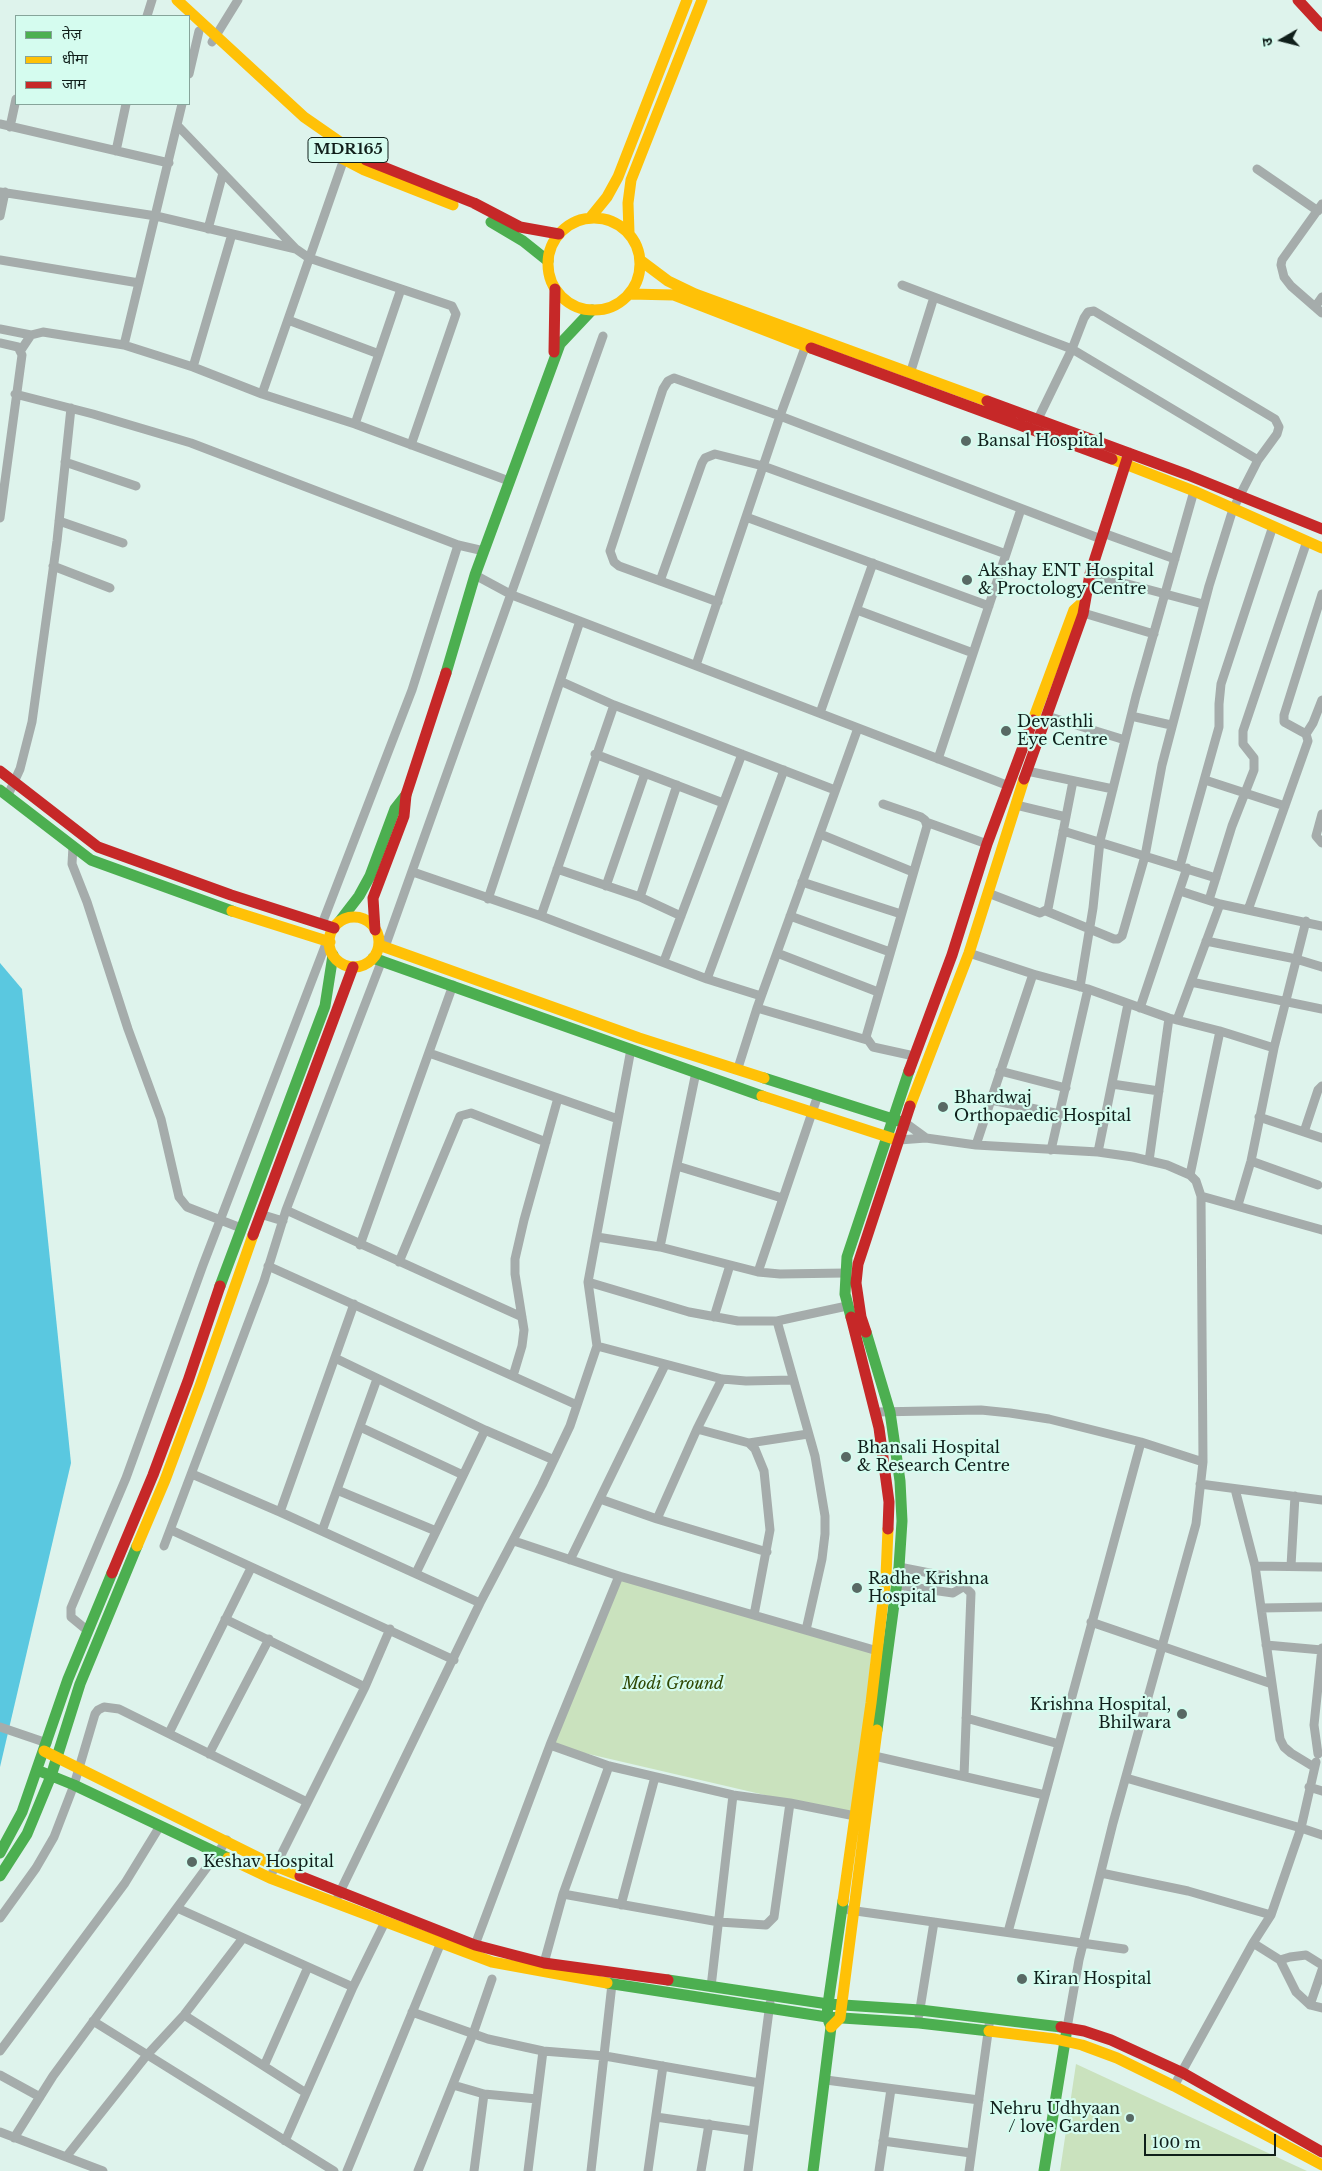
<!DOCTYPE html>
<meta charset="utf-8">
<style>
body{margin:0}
#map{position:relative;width:1322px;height:2171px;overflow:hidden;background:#def3ec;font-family:"Libre Baskerville","Noto Sans Devanagari",serif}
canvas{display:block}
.legend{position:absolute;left:15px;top:15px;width:175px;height:90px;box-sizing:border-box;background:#d5fcef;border:1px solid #86a49a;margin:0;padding:6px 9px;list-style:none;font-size:15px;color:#101f1b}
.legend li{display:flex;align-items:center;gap:10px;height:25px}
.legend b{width:25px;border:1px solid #86a49a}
.north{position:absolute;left:1257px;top:15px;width:50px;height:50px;-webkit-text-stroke:4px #d5fcef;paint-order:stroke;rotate:262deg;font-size:14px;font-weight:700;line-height:20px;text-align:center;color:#101f1b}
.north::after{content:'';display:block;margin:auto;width:18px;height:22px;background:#101f1b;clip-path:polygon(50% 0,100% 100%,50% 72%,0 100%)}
.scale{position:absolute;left:1144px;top:2134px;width:132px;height:22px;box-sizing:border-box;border:2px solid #101f1b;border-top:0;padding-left:6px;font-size:15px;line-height:18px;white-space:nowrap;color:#101f1b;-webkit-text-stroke:4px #d5fcef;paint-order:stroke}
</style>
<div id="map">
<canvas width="1322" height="2171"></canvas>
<ul class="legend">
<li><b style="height:6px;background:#4caf50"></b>तेज़</li>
<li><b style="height:6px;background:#ffc107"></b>धीमा</li>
<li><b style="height:6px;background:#c62828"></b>जाम</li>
</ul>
<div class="north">उ</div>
<div class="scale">100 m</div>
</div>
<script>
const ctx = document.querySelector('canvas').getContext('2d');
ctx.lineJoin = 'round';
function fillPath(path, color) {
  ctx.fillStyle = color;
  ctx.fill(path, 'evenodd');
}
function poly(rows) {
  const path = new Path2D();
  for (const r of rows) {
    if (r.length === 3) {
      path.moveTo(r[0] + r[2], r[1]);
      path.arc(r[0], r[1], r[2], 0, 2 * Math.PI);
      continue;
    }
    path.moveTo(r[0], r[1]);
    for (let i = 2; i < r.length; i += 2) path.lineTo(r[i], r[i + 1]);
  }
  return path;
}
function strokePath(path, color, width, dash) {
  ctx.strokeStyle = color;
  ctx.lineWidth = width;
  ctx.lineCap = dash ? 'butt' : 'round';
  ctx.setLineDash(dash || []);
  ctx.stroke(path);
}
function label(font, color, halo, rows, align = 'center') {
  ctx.font = font + ' "Libre Baskerville",serif';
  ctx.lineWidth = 4.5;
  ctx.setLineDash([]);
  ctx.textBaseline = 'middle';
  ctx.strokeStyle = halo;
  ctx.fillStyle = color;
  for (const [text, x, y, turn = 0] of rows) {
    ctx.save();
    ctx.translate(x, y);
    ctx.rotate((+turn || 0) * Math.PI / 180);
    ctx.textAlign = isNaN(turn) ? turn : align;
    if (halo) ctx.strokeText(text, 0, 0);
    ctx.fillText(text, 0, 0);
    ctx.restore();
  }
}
fillPath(poly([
 [619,1576,872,1650,855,1816,550,1745],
 [1076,2064,1307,2171,1060,2171]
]), '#cae2be');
fillPath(poly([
 [0,963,22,989,71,1463,0,1767]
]), '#5ac8e0');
strokePath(poly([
 [147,16,152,0],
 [212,42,238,0],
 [189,74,199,31],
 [0,124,169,163],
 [177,125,296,249,309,258,452,306,456,314,454,320,411,445],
 [10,127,16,99],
 [116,151,126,104],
 [1257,169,1318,211],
 [0,192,156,216,296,249],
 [1322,204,1282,260,1281,265,1284,277,1291,286,1322,313],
 [0,216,5,192],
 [208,229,223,173],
 [0,260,139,283],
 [902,285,1072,349,1258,460],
 [1315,307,1322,297],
 [288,320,379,354],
 [0,329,31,335],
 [0,343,18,347,22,355,0,518],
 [124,345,182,104],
 [21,350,31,335,43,332,124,345,193,367,262,394,355,424,509,481],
 [193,367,232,234],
 [910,374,934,297],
 [15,394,93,414,191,443,458,545,484,551],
 [262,394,345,156],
 [1037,421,1072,349,1084,318,1088,312,1094,311,1275,419,1279,427,1277,434,1258,460,1233,509,1209,586,1162,765,1145,856,1122,936,1118,939,1114,939,1046,911],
 [355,424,401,289],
 [65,462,136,486],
 [746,517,989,606],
 [59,521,123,543],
 [1103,533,1175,559],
 [53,566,110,588],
 [1090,574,1203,604],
 [475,575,512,595,1009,786],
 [660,581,702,463,705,458,715,454,763,466,1006,554],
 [718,602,619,566,614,562,610,551,663,389,668,381,674,378,780,416,1101,539],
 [857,610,973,653],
 [1080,612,1154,634],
 [696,665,780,416,806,345],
 [560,681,614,705,835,790],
 [820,713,873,563],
 [1047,716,1125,740],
 [1131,716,1171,725],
 [1306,734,1313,723,1322,700],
 [595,754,723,803],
 [938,759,1021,509],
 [1027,771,1113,789],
 [1205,780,1285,806],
 [8,795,20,769,32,722,57,541,71,408],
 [883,804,921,817,925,820,927,826,866,1037,873,1047,914,1056],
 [1016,805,1066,817],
 [1322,814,1316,836,1322,843],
 [926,822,987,844],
 [1063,831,1216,878],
 [820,834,913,872],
 [73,846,72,864,87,902,128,1029,161,1119,179,1197,187,1207,241,1228],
 [1180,866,1219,727,1219,704,1221,684,1273,526],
 [557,869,640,897,681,916],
 [413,872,541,916,707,979,761,996],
 [802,882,901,914],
 [606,886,645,773],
 [1180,891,1220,904,1322,926],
 [988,893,1040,913,1048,909,1073,781],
 [640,897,677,785],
 [488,899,580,621],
 [1209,900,1232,826,1254,770,1254,758,1243,744,1243,731,1307,541],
 [1248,910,1308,741,1306,734,1284,722,1284,715,1322,594],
 [541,916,614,705],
 [790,916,890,952],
 [322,924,412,690,458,545],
 [1206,941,1296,959,1322,967],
 [385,947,603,336],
 [777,953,878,992],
 [969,953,1033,974,1088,989,1169,1018,1220,1031,1274,1048,1251,1161,1238,1205],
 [664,961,742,754],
 [707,979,784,770],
 [1191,982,1322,1009],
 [1080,987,1093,908,1100,841,1136,696,1194,491],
 [757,1008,867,1040],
 [1140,1008,1187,868],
 [1177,1020,1220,904],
 [1274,1048,1306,921],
 [429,1053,618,1119],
 [738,1068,757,1008,858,728],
 [1000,1071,1066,1088],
 [1112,1084,1159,1091],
 [991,1100,1060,1114],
 [1259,1117,1322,1138],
 [904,1122,926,1138],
 [1304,1132,1318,1090,1322,1086],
 [899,1140,926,1138,976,1145,1098,1152,1133,1157,1167,1165,1190,1175,1196,1181,1201,1196,1203,1462,1196,1524,1113,1823,1079,1960,1067,2028],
 [976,1145,1033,974],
 [1051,1150,1088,989],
 [1098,1152,1128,1004],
 [1149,1161,1169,1018],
 [1251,1161,1318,1185],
 [677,1166,782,1198],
 [1190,1175,1220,1031],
 [1201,1196,1322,1230],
 [286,1210,522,1317],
 [260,1214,283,1221],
 [597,1237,660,1247,758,1272,780,1274,845,1273],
 [360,1245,453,985],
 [660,1247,696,1072],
 [399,1262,460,1116,471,1113,546,1142],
 [268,1266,577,1405],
 [758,1272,818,1095],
 [588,1282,689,1312,738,1321,777,1321,847,1306],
 [714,1317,730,1265],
 [777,1321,815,1456,825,1516,825,1534,822,1559,806,1630],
 [597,1346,722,1379,746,1381,793,1380],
 [335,1358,485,1430,554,1460],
 [513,1376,522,1346,524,1330,515,1274,515,1259,524,1220,558,1098],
 [876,1412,981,1410,1010,1413,1049,1419,1141,1442,1203,1462],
 [360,1427,463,1475],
 [697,1429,749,1443,755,1449,764,1471,770,1530,754,1615],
 [749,1443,808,1434],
 [192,1474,280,1512,480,1603],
 [1200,1484,1322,1500],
 [1235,1489,1255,1566,1280,1739,1284,1747,1291,1753,1314,1767],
 [337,1490,436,1531],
 [600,1499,657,1519,767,1552],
 [280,1512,354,1304],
 [657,1519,697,1429,722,1379],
 [171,1530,454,1660],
 [322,1531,377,1379],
 [514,1541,619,1576,881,1652],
 [164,1546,264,1281,286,1210,382,960],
 [570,1560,665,1365],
 [1255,1566,1322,1567],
 [1291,1566,1295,1496],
 [899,1567,955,1578,971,1593,964,1776],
 [416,1573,485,1430],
 [897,1585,953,1593,963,1587],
 [1261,1608,1322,1607],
 [225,1619,365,1687],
 [1091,1622,1272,1684],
 [88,1631,71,1617,71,1608,126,1478,203,1265,327,941],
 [1266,1645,1322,1650],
 [966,1718,1059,1744],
 [0,1727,47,1743],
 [169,1733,251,1568],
 [550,1745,609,1766,733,1795,790,1803,860,1817],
 [209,1754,269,1639],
 [1318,1754,1314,1725,1322,1648],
 [870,1755,1045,1795],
 [1316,1762,1301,1828,1322,1835],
 [1126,1778,1301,1828,1271,1915,1253,1943,1174,2086],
 [1309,1787,1322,1791],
 [273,1871,365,1687,390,1629],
 [1101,1873,1188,1891,1271,1915],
 [563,1894,719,1922,766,1925,774,1917,790,1803],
 [338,1896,480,1603,542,1485,570,1426,597,1346,588,1282,631,1049],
 [621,1905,655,1777],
 [177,1908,353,1987],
 [849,1910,1124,1949],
 [0,1918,36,1868,54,1837,74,1785,95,1714,98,1710,104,1707,119,1709,307,1802],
 [1008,1932,1141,1442],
 [1253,1943,1280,1960,1296,1992,1310,2005,1322,2008],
 [475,1945,550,1745,619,1576],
 [1280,1960,1290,1957,1306,1955,1322,1965],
 [544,1963,563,1894,609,1766],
 [711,1987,733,1795],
 [1310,2005,1322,1970],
 [412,2012,488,2039,543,2051,605,2056,759,2083],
 [184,2015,306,2093],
 [919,2015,934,1922],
 [93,2021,334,2171],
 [0,2051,125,1883,160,1826],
 [264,2066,308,1967],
 [0,2075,40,2097],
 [826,2080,979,2100],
 [453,2085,484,2094,537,2099],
 [656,2117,753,2131],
 [0,2132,103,2171],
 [14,2138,53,2076,227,1840],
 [285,2141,353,1987,385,1922],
 [883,2141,971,2153],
 [66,2157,147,2055,184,2015,243,1938],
 [347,2171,442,1940],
 [418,2171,473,2034,492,1979],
 [474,2171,484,2094],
 [528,2171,543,2051],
 [591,2171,612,1984],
 [648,2171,663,2066],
 [701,2171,709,2124],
 [748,2171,770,2003],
 [879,2171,891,2089],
 [969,2171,990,2018]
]), '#a5acab', 9);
strokePath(poly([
 [491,222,523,241,548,261],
 [446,673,475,575,560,344,592,310],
 [0,790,91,860,232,911],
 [339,922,359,896,370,876,395,809,406,795],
 [373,958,762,1096],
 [764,1078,899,1121],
 [220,1286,325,1006,333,955],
 [851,1317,845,1294,847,1257,909,1071],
 [866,1332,890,1412,900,1481,902,1521,899,1567,877,1730],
 [37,1770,74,1785,228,1858],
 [0,1853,22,1812,68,1679,112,1573],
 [0,1876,27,1834,51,1776,80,1684,137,1546],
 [668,1980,828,2004,920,2010,1061,2027],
 [607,1983,827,2017,919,2023,989,2031],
 [813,2171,831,2027,827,2017,828,2004,843,1901],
 [1044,2171,1066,2035]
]), '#4caf50', 11);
strokePath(poly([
 [177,0,304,117,366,160],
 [327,145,343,159,364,170,453,205],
 [594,264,46],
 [590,218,607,197,618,177,687,0],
 [629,233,628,203,631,180,702,0],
 [640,260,668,281,695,294,987,401],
 [630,294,674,295,811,348],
 [1112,459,1194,491,1322,548],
 [1033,720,1074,610,1084,601],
 [232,911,330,942],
 [354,942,25],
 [379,945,639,1038,764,1078],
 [762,1096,894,1139],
 [910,1106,969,953,1024,779],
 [137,1546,165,1480,200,1386,253,1235],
 [44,1751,275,1866,300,1876],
 [228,1858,270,1878,492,1962,607,1983],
 [843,1901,871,1703,886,1576,888,1529],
 [831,2027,840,2018,877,1730],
 [989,2031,1055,2039,1082,2045,1117,2058,1174,2086,1322,2165]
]), '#ffc107', 11);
strokePath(poly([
 [1298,0,1322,26],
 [366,160,474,203,520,227,559,234],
 [811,348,1112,459],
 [554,352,555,289],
 [987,401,1188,475,1322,529],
 [0,771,98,847,231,895,334,928],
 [1024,779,1083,614,1090,574,1129,453],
 [375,930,373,898,404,816,406,795,446,673],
 [909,1071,952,955,987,844,1033,720],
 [253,1235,353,967],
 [851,1317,879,1428,889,1502,888,1529],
 [866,1332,861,1317,856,1283,858,1264,910,1106],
 [112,1573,153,1475,188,1381,220,1286],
 [300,1876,475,1945,544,1963,668,1980],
 [1061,2027,1084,2031,1111,2040,1183,2073,1322,2152]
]), '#c62828', 11);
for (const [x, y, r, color] of [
 [966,441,6,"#586964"],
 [967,580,6,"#586964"],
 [1006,731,6,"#586964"],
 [943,1107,6,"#586964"],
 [846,1457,6,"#586964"],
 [857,1588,6,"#586964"],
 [1182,1714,6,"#586964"],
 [192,1862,6,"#586964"],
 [1022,1979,6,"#586964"],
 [1130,2118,5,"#586964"]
]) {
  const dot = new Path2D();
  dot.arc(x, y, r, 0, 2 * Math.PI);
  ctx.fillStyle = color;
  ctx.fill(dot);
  strokePath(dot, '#d5fcef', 2);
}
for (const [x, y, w] of [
 [348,150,80]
]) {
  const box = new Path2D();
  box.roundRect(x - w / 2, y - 12.5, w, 25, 4);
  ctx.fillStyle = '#d5fcef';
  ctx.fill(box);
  strokePath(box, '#101f1b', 1);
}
label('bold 15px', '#101f1b', null, [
 ["MDR165",348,150]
]);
label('16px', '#101f1b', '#d5fcef', [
 ["Bansal Hospital",977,441],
 ["Akshay ENT Hospital",978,571],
 ["& Proctology Centre",978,589],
 ["Devasthli",1017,722],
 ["Eye Centre",1017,740],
 ["Bhardwaj",954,1098],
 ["Orthopaedic Hospital",954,1116],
 ["Bhansali Hospital",857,1448],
 ["& Research Centre",857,1466],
 ["Radhe Krishna",868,1579],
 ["Hospital",868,1597],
 ["Krishna Hospital,",1171,1705,"right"],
 ["Bhilwara",1171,1723,"right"],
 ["Keshav Hospital",203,1862],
 ["Kiran Hospital",1033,1979],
 ["Nehru Udhyaan",1120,2109,"right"],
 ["/ love Garden",1120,2127,"right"]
], 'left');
label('italic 16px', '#304804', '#d5fcef', [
 ["Modi Ground",673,1684]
]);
</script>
